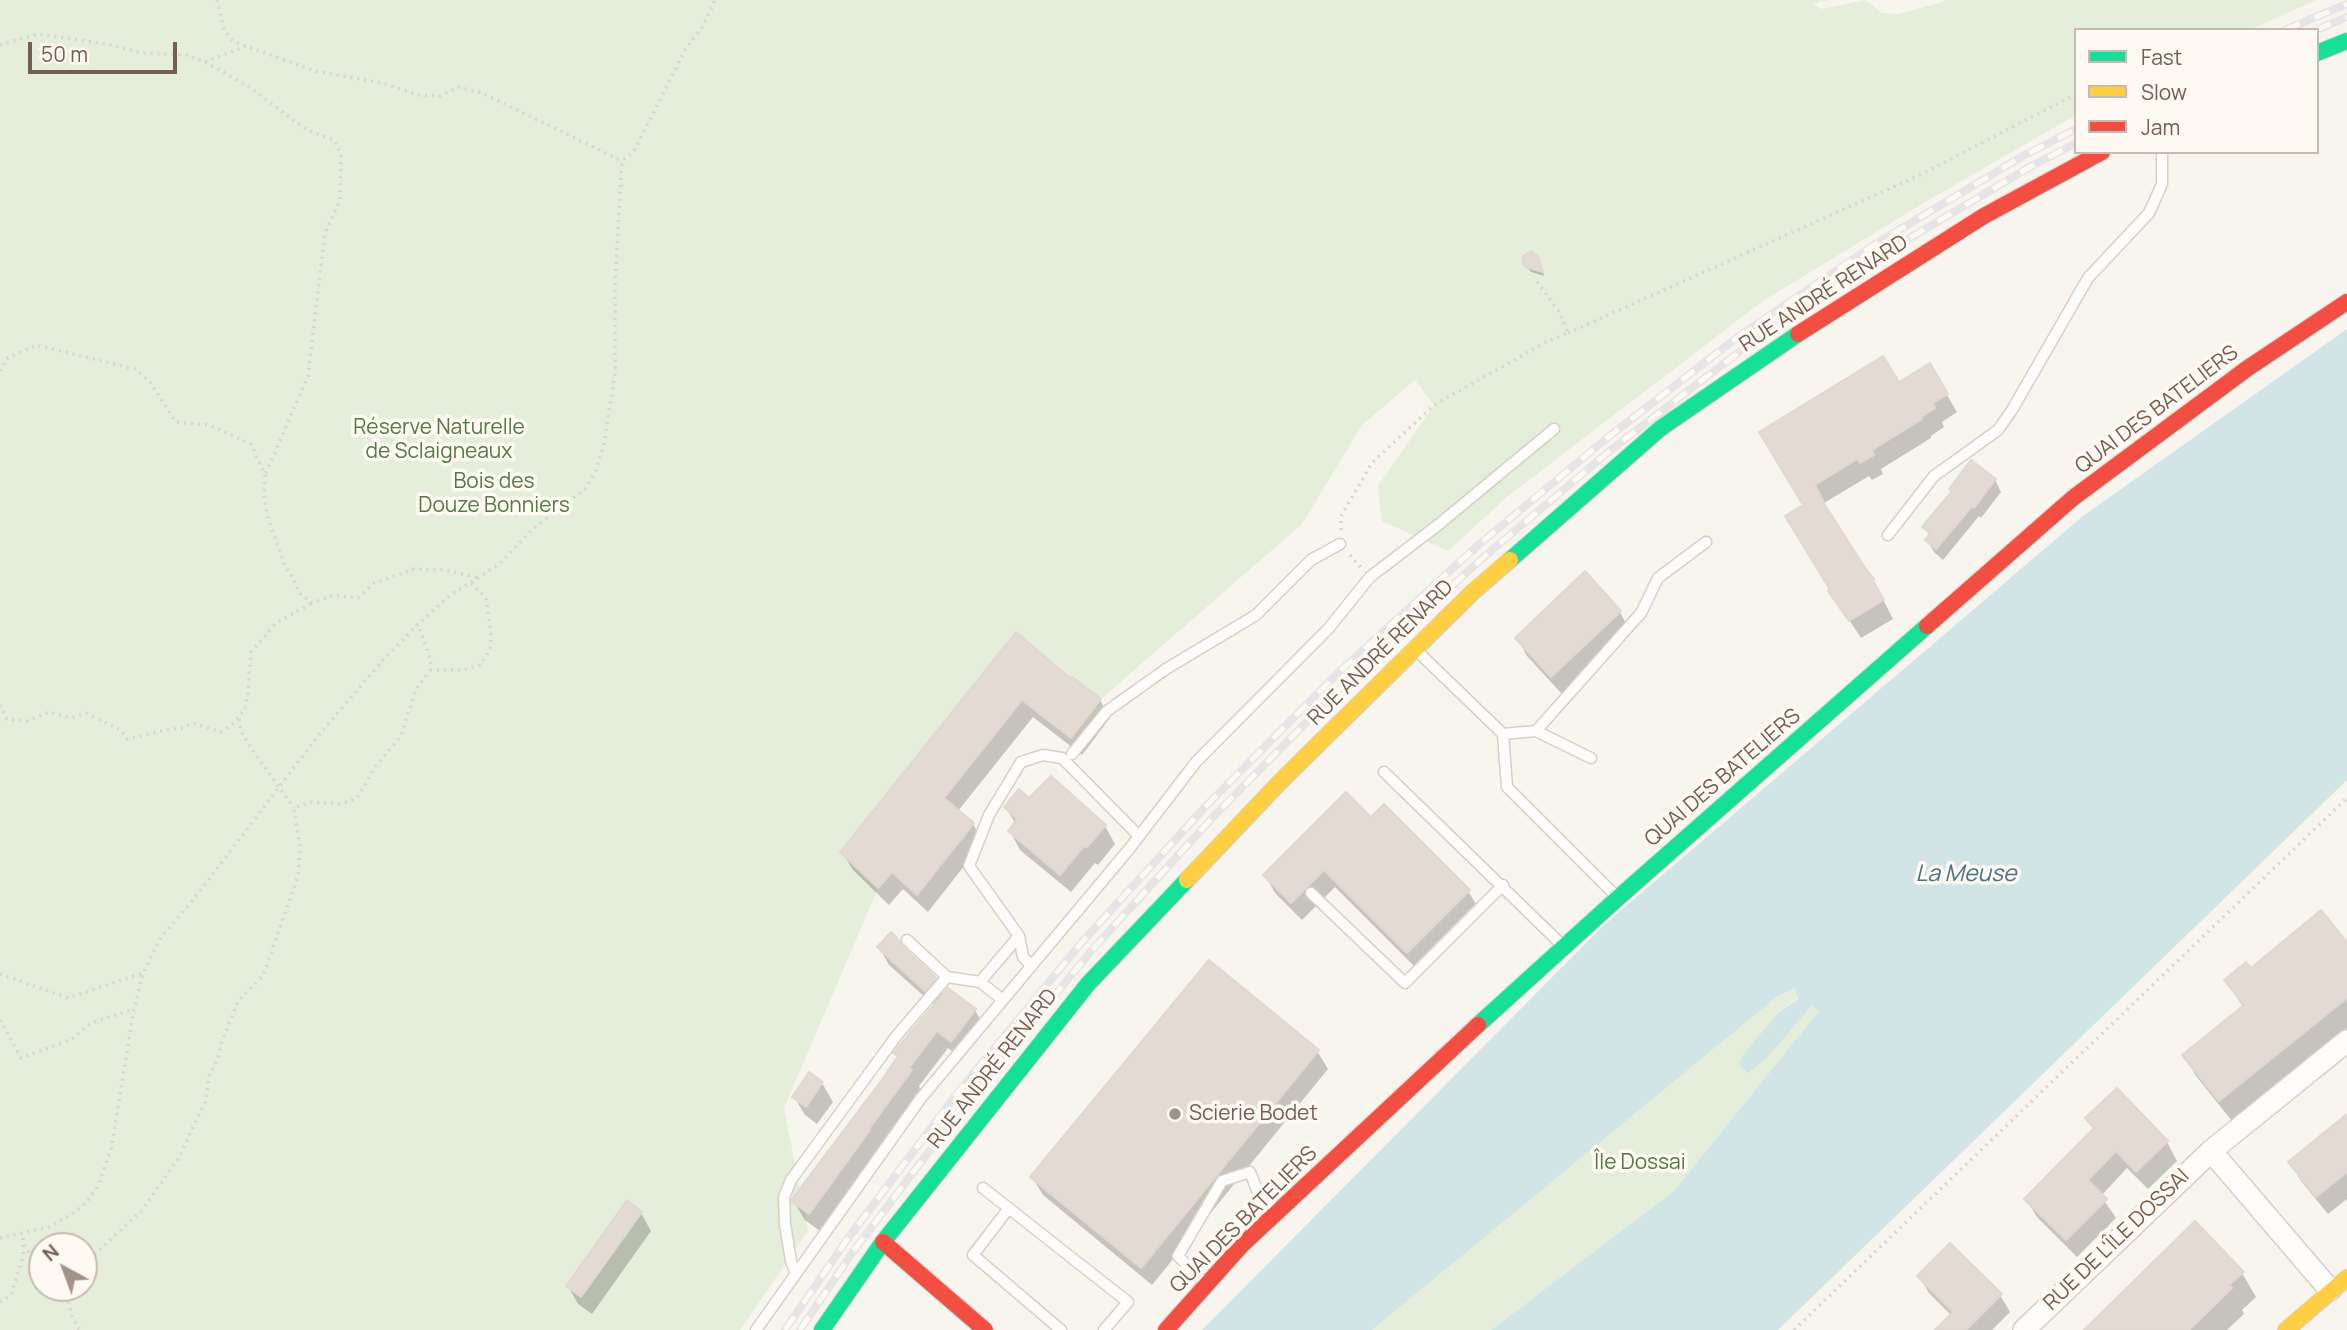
<!DOCTYPE html>
<meta charset="utf-8">
<style>
body{margin:0}
#map{position:relative;width:2347px;height:1330px;overflow:hidden;background:#f8f4ee;font-family:Manrope,sans-serif}
canvas{display:block}
.legend{position:absolute;left:2074px;top:28px;width:245px;height:126px;box-sizing:border-box;background:#fef9f2;border:2px solid #c7bbb1;margin:0;padding:9px 12px;list-style:none;font-size:21px;color:#755d4f}
.legend li{display:flex;align-items:center;gap:14px;height:35px}
.legend b{width:35px;border:2px solid #c7bbb1}
.north{position:absolute;left:28px;top:1232px;width:70px;height:70px;box-sizing:border-box;background:#fef9f2;border:2px solid #c7bbb1;border-radius:50%;rotate:319deg;font-size:19px;font-weight:700;line-height:28px;text-align:center;color:#755d4f}
.north::after{content:'';display:block;margin:auto;width:24px;height:32px;background:#a39287;clip-path:polygon(50% 0,100% 100%,50% 72%,0 100%)}
.scale{position:absolute;left:28px;top:42px;width:149px;height:32px;box-sizing:border-box;border:4px solid #755d4f;border-top:0;padding-left:9px;font-size:21px;line-height:24px;white-space:nowrap;color:#755d4f;-webkit-text-stroke:5px #fef9f2;paint-order:stroke}
</style>
<div id="map">
<canvas width="2347" height="1330"></canvas>
<ul class="legend">
<li><b style="height:9px;background:#16e098"></b>Fast</li>
<li><b style="height:9px;background:#ffcf43"></b>Slow</li>
<li><b style="height:9px;background:#f24e42"></b>Jam</li>
</ul>
<div class="north">N</div>
<div class="scale">50 m</div>
</div>
<script>
const ctx = document.querySelector('canvas').getContext('2d');
ctx.lineJoin = 'round';
function fillPath(path, color) {
  ctx.fillStyle = color;
  ctx.fill(path, 'evenodd');
}
function poly(rows) {
  const path = new Path2D();
  for (const r of rows) {
    path.moveTo(r[0], r[1]);
    for (let i = 2; i < r.length; i += 2) path.lineTo(r[i], r[i + 1]);
  }
  return path;
}
function strokePath(path, color, width, dash) {
  ctx.strokeStyle = color;
  ctx.lineWidth = width;
  ctx.lineCap = dash ? 'butt' : 'round';
  ctx.setLineDash(dash || []);
  ctx.stroke(path);
}
function label(font, color, halo, rows, align = 'center') {
  ctx.font = font + ' Manrope,sans-serif';
  ctx.lineWidth = 7;
  ctx.setLineDash([]);
  ctx.textBaseline = 'middle';
  ctx.strokeStyle = halo;
  ctx.fillStyle = color;
  for (const [text, x, y, turn = 0] of rows) {
    ctx.save();
    ctx.translate(x, y);
    ctx.rotate((+turn || 0) * Math.PI / 180);
    ctx.textAlign = isNaN(turn) ? turn : align;
    if (halo) ctx.strokeText(text, 0, 0);
    ctx.fillText(text, 0, 0);
    ctx.restore();
  }
}
fillPath(poly([
 [0,0,1827,0,1813,4,1822,9,1865,0,1882,13,1898,14,1943,2,1944,0,2316,0,2249,30,2076,30,2076,115,1927,201,1763,301,1508,496,1448,551,1382,521,1378,486,1434,405,1415,380,1362,425,1302,524,1101,699,969,691,840,851,878,888,784,1108,808,1231,740,1330,0,1330],
 [42,1246,84,1246,84,1288,42,1288],
 [1796,988,1798,998,1778,1013,1744,1053,1811,1006,1820,1010,1674,1191,1491,1330,1372,1330,1778,996]
]), '#e5eeda');
fillPath(poly([
 [2347,329,2347,780,1778,1330,1491,1330,1674,1191,1819,1011,1811,1006,1766,1059,1748,1073,1739,1064,1744,1053,1778,1013,1798,999,1795,988,1778,996,1372,1330,1202,1330,1605,924,2083,516]
]), '#d1e5e7');
fillPath(poly([
 [1537,257,1541,263,1544,276,1531,272,1525,264],
 [1930,366,1957,412,1942,422,1944,427,1931,436,1931,438,1881,469,1883,474,1872,480,1869,476,1824,503,1873,580,1893,619,1861,638,1830,591,1805,505,1761,432,1899,384],
 [1995,480,2001,492,1981,518,1979,516,1943,560,1934,552,1927,540,1930,536,1924,527,1953,492],
 [1584,574,1620,612,1630,631,1562,694,1527,656,1517,638],
 [1016,635,1071,681,1100,700,1110,718,1082,755,1033,717,958,811,973,824,983,842,928,912,903,889,889,905,853,870,842,852],
 [1029,801,1105,826,1115,844,1098,865,1095,863,1071,892,1020,850,1010,831,1016,824,1006,808],
 [1371,819,1468,891,1479,909,1418,970,1335,887,1302,920,1275,893,1265,875],
 [2347,945,2347,1028,2232,1121,2196,1076,2184,1055,2243,1007,2226,981,2251,971],
 [879,947,903,949,934,979,944,996,975,1010,985,1028,962,1059,948,1048,919,1086,921,1090,820,1231,805,1220,794,1202,898,1058,896,1053,935,1006,889,965],
 [1317,1051,1328,1069,1152,1285,1043,1195,1032,1177],
 [809,1075,822,1083,833,1102,817,1124,805,1115,794,1097],
 [2117,1090,2167,1142,2177,1161,2148,1189,2127,1168,2101,1196,2116,1218,2077,1257,2037,1217,2026,1199,2094,1131,2087,1118],
 [2347,1118,2347,1199,2328,1214,2301,1181,2290,1163],
 [641,1213,651,1231,592,1314,578,1304,568,1286],
 [2242,1273,2256,1297,2242,1310,2244,1314,2227,1330,2095,1330],
 [1919,1276,2000,1295,2010,1312,1992,1330,1937,1330,1952,1316,1929,1293]
]), '#0003');
const building = poly([
 [1531,251,1538,256,1543,272,1526,267,1523,264,1523,256,1531,251],
 [1883,356,1899,382,1930,363,1948,394,1933,403,1935,408,1921,417,1922,419,1872,450,1874,455,1860,463,1857,459,1815,485,1825,505,1865,568,1874,579,1873,581,1884,600,1849,621,1828,591,1829,588,1785,516,1803,505,1759,432,1883,356],
 [1971,460,1996,479,1974,508,1972,506,1936,549,1925,540,1930,533,1922,527,1952,491,1949,489,1971,460],
 [1585,571,1621,611,1551,677,1515,638,1585,571],
 [1016,632,1071,679,1072,677,1101,699,1071,738,1022,700,944,798,974,823,917,895,892,872,878,888,840,852,1016,632],
 [1051,776,1106,825,1087,847,1084,846,1060,875,1008,831,1017,819,1004,807,1019,789,1029,798,1051,776],
 [1346,792,1371,817,1384,804,1470,890,1407,953,1324,870,1291,903,1263,875,1346,792],
 [2321,910,2347,942,2347,998,2219,1101,2182,1055,2244,1005,2224,980,2246,962,2251,968,2321,910],
 [891,932,899,940,902,946,936,978,925,991,877,947,891,932],
 [1209,960,1319,1050,1141,1268,1030,1177,1209,960],
 [948,988,976,1009,951,1042,937,1031,909,1068,912,1070,869,1129,870,1130,809,1214,792,1202,792,1199,884,1077,898,1056,893,1053,898,1047,948,988],
 [809,1072,823,1082,806,1107,792,1097,809,1072],
 [2117,1088,2168,1141,2136,1172,2116,1151,2088,1180,2107,1199,2066,1240,2024,1199,2094,1128,2085,1118,2117,1088],
 [2347,1114,2347,1172,2316,1197,2288,1162,2347,1114],
 [627,1200,642,1212,581,1297,566,1286,627,1200],
 [2195,1221,2244,1272,2229,1285,2232,1288,2189,1330,2084,1330,2195,1221],
 [1950,1243,2002,1294,1966,1330,1935,1330,1953,1312,1917,1276,1950,1243]
]);
fillPath(building, '#e2dad3');
strokePath(building, '#e0d8d1', 2);
const lane = poly([
 [1888,535,1934,476,1998,430,2012,410,2088,278,2149,213,2162,184,2162,152],
 [1417,651,1503,734,1507,787,1616,896],
 [1536,731,1591,758],
 [1503,734,1536,731,1641,613,1658,578,1706,542],
 [1072,754,1107,711,1166,669,1256,615,1311,560,1340,544],
 [1384,772,1562,945],
 [1311,893,1405,983,1503,885],
 [907,940,947,977],
 [1032,966,1023,957,1019,936,969,866,989,815,1021,762,1043,755,1062,758,1139,836],
 [980,982,1003,1000],
 [983,1188,1128,1302,1104,1330],
 [1009,1208,973,1255,1061,1330],
 [796,1274,791,1261,785,1224,784,1197,791,1180,897,1035,947,977,980,982,1019,936],
 [1205,1283,1178,1256,1222,1181,1250,1172,1258,1193,1276,1210],
 [756,1330,921,1098,1130,848,1196,762,1329,628,1370,577,1438,525,1554,429]
]);
const street = poly([
 [2211,1151,2330,1290],
 [2024,1330,2211,1151,2347,1041]
]);
const fast = poly([
 [2317,53,2347,41],
 [1510,560,1661,428,1798,334],
 [1478,1025,1618,898,1927,626],
 [822,1330,883,1242,1088,984,1187,880]
]);
const slow = poly([
 [1187,880,1282,780,1473,592,1510,560],
 [2286,1330,2347,1278]
]);
const jam = poly([
 [1798,334,1984,216,2102,152],
 [1927,626,2073,498,2248,368,2347,302],
 [883,1242,985,1330],
 [1166,1330,1242,1245,1478,1025]
]);
strokePath(lane, '#d5d0c9', 13);
strokePath(street, '#d5d0c9', 24);
strokePath(fast, '#d7d1ca', 18);
strokePath(slow, '#d7d1ca', 18);
strokePath(jam, '#d7d1ca', 18);
strokePath(poly([
 [217,0,224,29,231,39,238,43,315,71,382,83,419,95,440,96,458,87,482,93,622,161],
 [0,45,37,34,107,44,143,53,186,55,205,62,248,86,307,130,334,140,341,155,340,200,325,233,308,376,265,475],
 [205,62,246,46],
 [1568,333,1920,175,2076,94],
 [0,371,6,359,36,345,135,369,150,382,176,422,209,425,251,444,265,475,264,496,267,515,285,566,294,579,299,593,312,603,334,595,358,598,374,583,414,569,445,570,479,578],
 [1341,530,1341,516,1372,463,1434,405,1546,342,1568,333,1560,313,1536,280],
 [1350,555,1361,568],
 [430,670,464,670,480,665,490,650,491,633,486,598,471,583],
 [0,705,7,719,28,721,49,712,71,718,86,713,121,730,127,739,166,730,183,728,193,723,221,732,234,723,245,709,248,693,251,652,276,623,312,603],
 [239,719,241,731,249,745,294,808],
 [0,974,68,998,143,973],
 [0,1020,21,1058,72,1039,91,1023,134,1009],
 [0,1238,49,1227,72,1214,87,1202,98,1186,111,1150,134,1009,143,973,161,937,193,900,318,736,383,660,418,624,452,594,498,565,534,528,585,489,595,473,604,445,615,373,615,282,622,161,634,151,685,50,703,26,715,0],
 [24,1245,32,1258,42,1267],
 [84,1264,142,1210,178,1159,206,1100,209,1076,218,1058,222,1041,238,1001,263,976,298,876,300,847,294,808,310,802,341,804,357,798,376,766,401,736,416,689,430,670,431,661,418,624],
 [65,1288,72,1316,80,1330],
 [0,1302,11,1295,23,1257,23,1235],
 [1794,1330,2347,798]
]), '#dad4d0', 3.5, [2, 5]);
strokePath(lane, '#fefdfc', 10);
strokePath(street, '#fefdfc', 21);
strokePath(fast, '#16e098', 16);
strokePath(slow, '#ffcf43', 16);
strokePath(jam, '#f24e42', 16);
const rail = poly([
 [2285,30,2347,4],
 [2316,30,2347,17],
 [785,1330,846,1241,959,1091,1083,941,1205,807,1338,673,1476,547,1607,438,1739,336,1877,243,2023,156,2076,129],
 [800,1330,855,1249,972,1095,1093,949,1214,816,1346,682,1485,556,1612,449,1747,346,1883,254,2030,167,2076,143]
]);
strokePath(rail, '#e6e4e6', 8);
strokePath(rail, '#fef9f2', 5, [16]);
for (const [x, y, r, color] of [
 [1175,1114,7,"#a39287"]
]) {
  const dot = new Path2D();
  dot.arc(x, y, r, 0, 2 * Math.PI);
  ctx.fillStyle = color;
  ctx.fill(dot);
  strokePath(dot, '#fef9f2', 2.5);
}
label('21px', '#755d4f', '#fef9f2', [
 ["RUE ANDRÉ RENARD",1824,294,-33],
 ["QUAI DES BATELIERS",2157,410,-37],
 ["RUE ANDRÉ RENARD",1381,653,-45],
 ["QUAI DES BATELIERS",1723,778,-41],
 ["RUE ANDRÉ RENARD",993,1069,-52],
 ["QUAI DES BATELIERS",1244,1220,-45],
 ["RUE DE L'ÎLE DOSSAI",2117,1240,-44]
]);
label('21px', '#567948', '#fef9f2', [
 ["Réserve Naturelle",439,428],
 ["de Sclaigneaux",439,452],
 ["Bois des",494,482],
 ["Douze Bonniers",494,506],
 ["Île Dossai",1640,1163]
]);
label('21px', '#755d4f', '#fef9f2', [
 ["Scierie Bodet",1189,1114]
], 'left');
label('italic 23px', '#47757f', '#fef9f2', [
 ["La Meuse",1966,875]
]);
</script>
